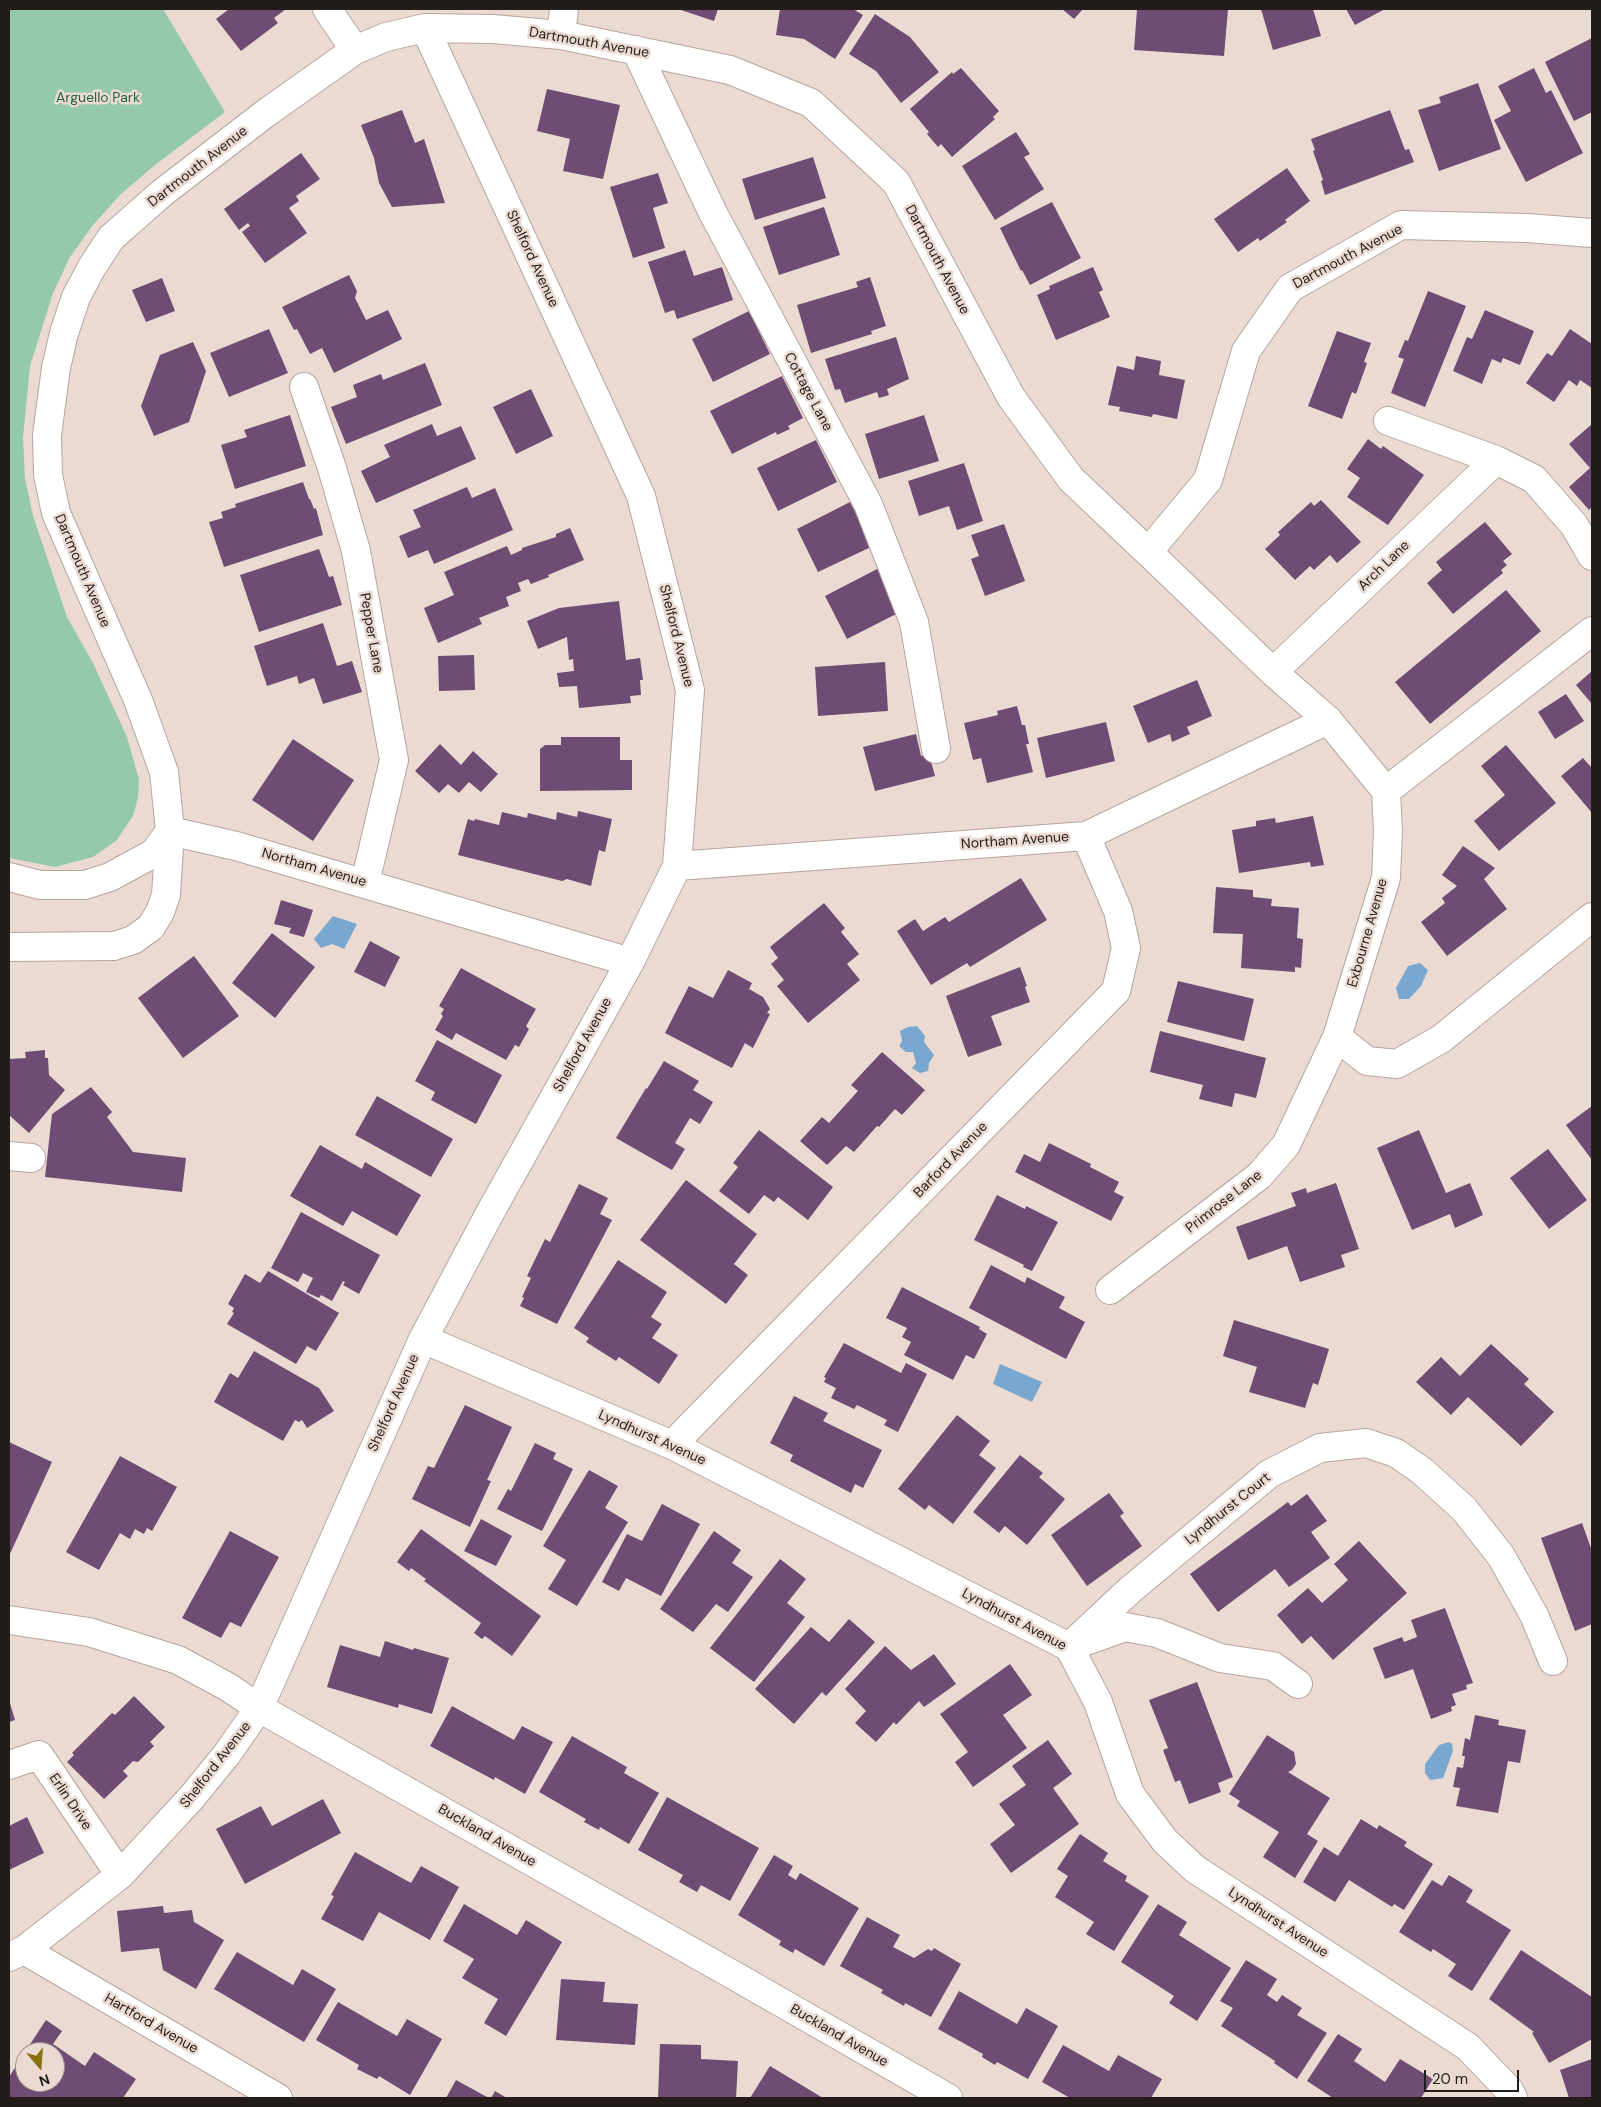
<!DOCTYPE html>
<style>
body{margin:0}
#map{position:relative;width:1601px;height:2107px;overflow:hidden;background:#ebdad1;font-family:"DM Sans",sans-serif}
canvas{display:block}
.frame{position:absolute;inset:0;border:10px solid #231d1a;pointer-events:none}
.north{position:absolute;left:15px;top:2042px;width:50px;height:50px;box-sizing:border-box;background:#ebdad1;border:1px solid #9b8e88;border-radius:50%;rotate:162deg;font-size:14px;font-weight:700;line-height:20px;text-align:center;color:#231d1a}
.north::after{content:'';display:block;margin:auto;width:18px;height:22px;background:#886f10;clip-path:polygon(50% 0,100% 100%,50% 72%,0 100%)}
.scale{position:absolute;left:1424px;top:2070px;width:95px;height:22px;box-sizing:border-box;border:2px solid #231d1a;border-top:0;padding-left:6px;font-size:15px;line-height:18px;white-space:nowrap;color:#231d1a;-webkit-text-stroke:4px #ebdad1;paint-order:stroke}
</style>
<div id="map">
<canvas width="1601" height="2107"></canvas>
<div class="frame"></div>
<div class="north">N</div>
<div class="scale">20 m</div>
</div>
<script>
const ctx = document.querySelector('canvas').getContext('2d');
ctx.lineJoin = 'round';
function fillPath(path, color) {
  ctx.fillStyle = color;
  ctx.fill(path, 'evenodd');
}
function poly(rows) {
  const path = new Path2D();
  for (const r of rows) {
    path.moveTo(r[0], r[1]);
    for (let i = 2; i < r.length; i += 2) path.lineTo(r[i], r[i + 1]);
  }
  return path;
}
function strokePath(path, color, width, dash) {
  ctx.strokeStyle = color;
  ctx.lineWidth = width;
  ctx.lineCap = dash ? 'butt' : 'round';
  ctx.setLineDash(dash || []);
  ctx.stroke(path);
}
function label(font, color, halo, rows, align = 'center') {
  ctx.font = font + ' "DM Sans",sans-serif';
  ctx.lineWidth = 5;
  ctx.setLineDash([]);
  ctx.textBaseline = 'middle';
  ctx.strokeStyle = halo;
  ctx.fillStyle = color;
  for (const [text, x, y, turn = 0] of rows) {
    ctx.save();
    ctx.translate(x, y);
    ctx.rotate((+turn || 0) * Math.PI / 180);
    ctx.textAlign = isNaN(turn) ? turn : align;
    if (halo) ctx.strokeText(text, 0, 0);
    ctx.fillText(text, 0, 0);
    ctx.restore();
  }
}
fillPath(poly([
 [9,9,163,9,225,112,155,165,121,194,93,225,70,257,53,293,30,366,23,438,25,478,33,516,67,617,93,663,127,737,139,779,138,798,133,816,116,841,93,857,55,867,9,858]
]), '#95c9ad');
fillPath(poly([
 [333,916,357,924,344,949,332,944,321,948,314,939],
 [1420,963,1428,970,1421,986,1409,999,1399,999,1396,988,1408,966],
 [917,1026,925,1036,924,1042,934,1055,929,1063,928,1071,920,1073,912,1068,916,1063,913,1052,906,1052,899,1046,902,1041,900,1031,908,1027],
 [1000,1364,1042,1382,1032,1402,993,1384],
 [1449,1742,1452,1744,1453,1751,1445,1773,1443,1778,1430,1780,1425,1773,1425,1764,1439,1745]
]), '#7aa7cf');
fillPath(poly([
 [229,9,286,9,274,18,278,23,241,51,216,19],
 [678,9,718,9,714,21],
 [780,9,853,9,863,15,835,59,804,39,776,35],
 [1062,9,1083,9,1074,19],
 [1137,9,1228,9,1224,56,1134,50],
 [1261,9,1313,9,1321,36,1273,50],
 [1346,9,1385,9,1355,25],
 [875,14,910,37,939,72,901,103,876,71,849,54],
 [1592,38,1592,112,1574,121,1545,62],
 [961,68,999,111,993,117,995,119,952,157,941,144,938,147,927,134,929,132,910,109,952,72,953,74],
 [1534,68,1546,93,1551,90,1583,153,1526,182,1494,120,1511,111,1498,86],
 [1478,83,1501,149,1439,171,1418,110,1441,103,1439,97],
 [547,89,620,105,603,179,563,171,570,139,537,131],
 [402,110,415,143,424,139,445,203,392,207,379,183,374,158,361,125],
 [1390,110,1405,150,1409,149,1414,162,1325,195,1321,181,1323,180,1313,151,1315,150,1311,139],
 [1016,132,1030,154,1024,157,1044,189,995,220,962,166],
 [301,153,320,179,296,196,299,201,289,208,307,233,265,263,242,232,250,226,248,223,239,230,224,209],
 [813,157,826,198,755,220,742,179],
 [1287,168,1310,201,1285,220,1287,222,1260,241,1258,238,1238,252,1214,219],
 [658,173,668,203,653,208,665,248,633,258,610,187],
 [1052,202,1081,258,1030,285,1022,270,1021,271,1000,228],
 [824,207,840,255,779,275,763,227],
 [685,250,694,276,722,267,733,300,677,319,674,310,665,313,648,262],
 [1093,267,1103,290,1099,292,1110,317,1056,340,1037,295,1050,289,1049,286],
 [349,275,357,291,355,298,366,320,388,310,402,339,334,373,322,348,310,354,297,329,294,330,282,307],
 [870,277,886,326,871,331,872,334,811,353,797,305,858,287,856,282],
 [162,278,175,311,146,322,132,290],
 [1428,291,1466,306,1425,407,1391,393,1404,359,1398,357,1405,340,1408,341],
 [1485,310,1534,331,1520,365,1503,358,1501,363,1492,359,1482,384,1453,371,1467,337,1472,339],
 [749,311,770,354,713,382,692,339],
 [269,329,288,373,229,397,210,353],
 [1570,329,1592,344,1592,388,1580,380,1577,386,1569,380,1554,402,1526,383,1547,353,1552,356],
 [1337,331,1371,343,1364,362,1367,363,1356,394,1352,392,1342,419,1308,406],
 [896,337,909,379,887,389,889,395,879,398,877,392,845,403,840,389,835,390,825,359],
 [193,342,206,371,189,422,154,436,141,406,160,355],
 [1136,356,1161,361,1159,375,1185,380,1177,419,1153,414,1152,417,1119,411,1120,407,1108,405,1117,366,1134,370],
 [425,363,442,405,346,444,331,407,357,397,353,385,381,374,383,380],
 [782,376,803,418,788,426,790,429,777,435,776,432,732,454,710,411],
 [531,389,553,436,516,454,493,407],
 [290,415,306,466,235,489,221,445,247,437,244,430],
 [924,415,939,461,879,479,865,434],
 [432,424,437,436,461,426,476,459,376,503,361,471,390,457,384,445],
 [1592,424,1592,507,1589,510,1569,487,1590,468,1569,444],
 [1368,439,1381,449,1383,446,1424,475,1388,525,1347,497,1360,478,1347,469],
 [816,440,837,482,778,511,757,468],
 [964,463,983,521,957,530,949,506,919,516,908,481],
 [303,482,309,499,310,499,314,509,316,508,323,535,224,567,209,522,223,518,221,512,236,507,235,504],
 [467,487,472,498,495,488,513,530,434,564,428,550,408,558,399,536,421,527,413,510],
 [1321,500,1361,542,1337,563,1330,555,1314,570,1310,566,1295,580,1265,549,1280,535,1278,532,1311,502,1314,506],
 [850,502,873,546,818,572,797,529],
 [1485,522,1512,554,1503,561,1507,565,1501,570,1503,573,1453,614,1427,583,1442,570,1436,562],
 [1004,524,1025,581,985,596,971,559,979,556,971,535],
 [570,528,584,560,548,575,549,577,531,584,528,579,518,583,521,591,506,597,509,606,479,618,482,624,438,643,424,608,454,595,444,572,507,546,511,555,522,550,522,548,556,537,556,534],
 [319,549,329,577,333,576,342,605,259,632,240,575],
 [881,567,904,610,847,639,825,596],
 [1506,590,1541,631,1430,724,1395,682],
 [619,601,626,660,640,658,643,680,640,680,641,695,630,696,631,703,579,708,577,686,559,687,557,673,574,671,573,659,569,660,567,637,538,649,527,621,559,608],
 [323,623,337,666,352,661,362,692,323,704,314,678,299,684,297,676,267,686,254,646],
 [474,655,475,690,439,691,438,656],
 [885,662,888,711,818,716,815,667],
 [1592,671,1592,704,1576,685],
 [1197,680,1212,716,1187,727,1190,734,1172,742,1170,734,1148,743,1133,706],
 [1566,694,1584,721,1555,739,1538,712],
 [1017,706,1022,725,1025,725,1029,744,1026,744,1033,772,987,783,981,758,973,760,964,723,998,715,997,711],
 [1106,722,1115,761,1046,778,1037,738],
 [916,734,921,756,929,754,935,776,875,791,863,747],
 [561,737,620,737,620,760,632,760,632,790,540,791,540,749,545,745,561,745],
 [293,739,354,780,313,841,252,800],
 [440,744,461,765,473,751,498,774,481,792,469,782,459,793,448,784,439,793,415,771],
 [1506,745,1556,803,1499,851,1474,821,1505,795,1481,766],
 [1583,758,1591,767,1592,765,1592,813,1561,776],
 [578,811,612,819,605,852,599,850,591,886,567,879,562,881,458,855,468,819,474,821,475,819,499,825,502,812,527,818,528,813,556,820,557,812,577,817],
 [1313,816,1324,865,1311,867,1310,862,1239,873,1232,830,1256,826,1256,821,1275,818,1276,823],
 [1463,846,1495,868,1484,879,1507,909,1447,956,1421,922,1445,903,1442,898,1457,886,1442,875],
 [1021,878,1047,920,970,967,967,963,931,985,897,931,915,919,923,931,945,917,949,922],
 [1216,887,1253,890,1253,897,1272,899,1271,906,1299,908,1297,938,1303,939,1301,968,1295,967,1295,972,1241,968,1243,934,1213,933],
 [281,900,313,910,304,937,289,933,291,928,274,924],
 [824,903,845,928,841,932,859,954,847,964,860,980,808,1023,777,986,784,980,771,964,778,958,770,947],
 [272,933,315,967,275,1018,232,983],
 [370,941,400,957,385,987,354,972],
 [194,956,239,1016,183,1058,138,998],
 [1020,967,1027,986,1025,987,1030,1002,991,1016,1002,1045,968,1057,946,996],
 [461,968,536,1009,526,1026,529,1029,519,1047,515,1045,506,1060,456,1033,452,1040,435,1030,443,1016,441,1014,444,1009,439,1006],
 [728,970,752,983,749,989,763,997,770,1009,767,1013,770,1014,753,1048,745,1043,732,1068,665,1033,689,986,713,998],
 [1178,981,1254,999,1244,1041,1167,1022],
 [1160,1031,1266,1058,1256,1098,1235,1093,1232,1107,1199,1099,1203,1085,1150,1072],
 [437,1040,502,1075,476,1124,431,1100,435,1092,415,1081],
 [45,1050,45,1058,48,1058,49,1075,65,1090,29,1133,9,1115,9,1059,26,1058,25,1052],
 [882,1052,925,1090,902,1115,895,1109,879,1127,877,1126,854,1152,846,1146,827,1165,800,1141,822,1117,829,1123,858,1091,851,1085],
 [664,1061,699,1081,693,1090,713,1102,700,1124,690,1118,675,1143,685,1149,672,1170,616,1138,646,1088,647,1089],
 [91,1087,112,1112,107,1117,133,1152,186,1158,182,1192,45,1177,52,1114],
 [377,1096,453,1139,431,1177,355,1135],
 [1592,1106,1592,1160,1566,1125],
 [759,1130,833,1187,808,1220,778,1197,774,1202,764,1195,749,1214,719,1191,738,1167,733,1163],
 [1419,1130,1446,1193,1470,1183,1483,1215,1455,1228,1450,1214,1412,1230,1377,1148],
 [1049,1143,1091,1164,1090,1167,1119,1182,1114,1192,1124,1197,1111,1221,1015,1172,1024,1154,1040,1162],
 [320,1145,362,1169,365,1162,421,1195,397,1236,352,1211,343,1226,290,1196],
 [1548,1149,1587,1200,1549,1229,1510,1178],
 [686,1180,757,1234,734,1264,748,1275,726,1304,640,1240],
 [1336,1183,1359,1249,1341,1255,1345,1267,1300,1282,1287,1246,1248,1260,1236,1227,1296,1206,1291,1193,1306,1188,1307,1193],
 [579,1184,608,1198,600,1214,612,1220,557,1324,520,1306,524,1298,522,1297,531,1278,527,1276,545,1239,550,1242],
 [997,1195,1025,1209,1026,1206,1058,1222,1032,1271,1023,1267,1024,1265,974,1240],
 [301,1212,380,1255,359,1294,343,1285,345,1282,343,1281,332,1301,321,1295,319,1298,306,1292,313,1278,303,1273,298,1282,271,1268],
 [618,1260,667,1292,651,1317,662,1324,652,1338,678,1355,659,1384,619,1357,616,1361,586,1342,589,1338,574,1328],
 [991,1265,1025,1283,1027,1277,1065,1297,1059,1308,1085,1322,1066,1359,969,1308],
 [268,1271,339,1313,316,1351,307,1346,296,1364,227,1324,234,1313,232,1312,234,1308,228,1304,245,1274,260,1283],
 [902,1287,980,1327,979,1329,987,1334,974,1359,966,1355,953,1380,904,1355,911,1342,902,1337,907,1328,886,1318],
 [1234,1320,1329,1349,1318,1385,1313,1383,1305,1408,1249,1392,1257,1367,1223,1356],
 [844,1343,901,1373,906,1363,927,1374,898,1432,884,1425,887,1420,857,1405,854,1409,831,1398,836,1388,824,1382,826,1378,824,1377],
 [1491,1344,1529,1379,1524,1384,1554,1412,1521,1446,1468,1397,1451,1415,1416,1382,1441,1357,1460,1376],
 [254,1351,319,1388,334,1411,307,1428,302,1420,299,1422,295,1420,283,1441,214,1402,230,1373,238,1378],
 [794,1396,828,1413,823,1421,882,1450,863,1488,855,1484,851,1493,790,1461,793,1455,770,1443],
 [465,1405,512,1427,487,1480,491,1481,470,1527,412,1499,428,1466,434,1468],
 [957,1415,990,1441,979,1455,996,1468,953,1524,929,1505,925,1510,898,1489],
 [9,1442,52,1462,9,1556],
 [535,1443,556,1453,553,1459,573,1469,542,1531,497,1509,508,1489,511,1491],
 [1020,1455,1043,1473,1039,1477,1065,1499,1027,1545,1005,1526,999,1533,973,1512],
 [120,1456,177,1487,152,1531,147,1528,144,1534,135,1529,130,1539,120,1533,99,1570,66,1552],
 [589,1470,618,1486,605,1508,628,1522,577,1606,548,1589,566,1560,543,1546],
 [1109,1493,1124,1513,1120,1516,1142,1546,1087,1586,1051,1535],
 [1307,1494,1327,1521,1311,1532,1330,1558,1289,1587,1275,1569,1218,1612,1190,1574,1288,1502,1291,1506],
 [662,1504,700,1524,661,1596,626,1578,619,1591,602,1582,627,1534,642,1541],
 [481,1519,512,1536,496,1566,464,1551],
 [1582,1523,1592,1551,1592,1624,1575,1631,1541,1538],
 [421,1529,541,1616,512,1656,485,1636,482,1639,474,1633,481,1623,424,1581,426,1579,411,1568,409,1571,397,1562],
 [230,1531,279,1557,241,1627,230,1622,221,1638,182,1618],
 [714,1531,741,1550,732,1563,753,1577,728,1612,716,1604,693,1632,660,1609],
 [1359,1541,1407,1593,1333,1660,1311,1636,1302,1644,1277,1615,1308,1588,1322,1603,1348,1580,1334,1564],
 [780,1559,806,1579,787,1603,805,1617,754,1682,710,1648],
 [1445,1608,1473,1683,1466,1685,1467,1689,1452,1694,1456,1705,1451,1707,1452,1711,1431,1719,1413,1669,1385,1679,1373,1648,1402,1637,1404,1642,1417,1637,1411,1620],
 [849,1619,875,1642,826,1696,822,1692,794,1724,755,1689,811,1627,829,1642],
 [385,1641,413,1650,414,1648,449,1658,432,1714,399,1704,398,1708,327,1687,340,1645,380,1657],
 [885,1646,911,1670,934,1654,956,1684,924,1707,919,1701,896,1725,894,1722,876,1742,855,1723,866,1711,845,1689],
 [1010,1664,1032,1695,1003,1715,1027,1748,973,1787,955,1762,968,1752,940,1714],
 [1197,1682,1233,1777,1218,1783,1221,1792,1189,1804,1180,1780,1175,1782,1163,1750,1168,1748,1149,1700],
 [134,1696,165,1727,150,1742,154,1746,138,1762,133,1761,123,1771,128,1776,104,1799,67,1762,74,1755,72,1753,112,1713,115,1715],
 [9,1700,15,1720,9,1722],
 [452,1706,514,1740,522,1726,553,1742,525,1794,495,1777,494,1780,430,1746],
 [1475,1715,1499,1720,1498,1725,1526,1730,1520,1763,1508,1761,1498,1813,1456,1806,1460,1788,1453,1787,1457,1767,1463,1768,1465,1756,1462,1756,1465,1738,1470,1740],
 [1267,1735,1294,1752,1296,1764,1292,1770,1288,1772,1330,1798,1307,1834,1318,1841,1295,1878,1263,1857,1279,1832,1237,1806,1240,1801,1229,1794],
 [572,1736,627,1767,624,1773,659,1793,629,1844,600,1827,599,1830,584,1822,586,1819,539,1792],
 [1048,1740,1072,1774,1053,1788,1079,1824,1011,1873,990,1844,1015,1825,999,1804,1026,1785,1012,1766],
 [667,1797,759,1848,730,1901,701,1885,697,1892,679,1882,683,1875,638,1850],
 [323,1799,341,1833,245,1884,216,1829,261,1806,272,1826],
 [27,1817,44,1853,9,1870,9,1826],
 [1361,1819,1377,1829,1379,1825,1407,1842,1404,1846,1433,1864,1404,1910,1394,1904,1392,1907,1349,1880,1335,1902,1303,1882,1324,1847,1338,1856],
 [1080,1834,1108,1853,1103,1861,1127,1876,1125,1881,1149,1896,1114,1951,1086,1934,1094,1922,1055,1897,1068,1876,1057,1869],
 [355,1852,411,1883,421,1866,459,1887,430,1940,379,1912,363,1941,321,1919,334,1896,331,1895],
 [774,1855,793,1866,788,1875,796,1880,800,1873,859,1908,824,1966,795,1949,793,1953,779,1945,781,1941,738,1915],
 [1449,1875,1473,1890,1466,1902,1511,1930,1472,1991,1448,1976,1456,1964,1433,1949,1431,1952,1399,1932,1432,1880,1442,1886],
 [464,1904,517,1935,526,1920,562,1942,506,2036,484,2023,498,1999,462,1978,474,1959,443,1941],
 [1158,1904,1187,1922,1179,1935,1231,1968,1197,2021,1169,2003,1174,1996,1121,1962],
 [163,1906,164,1913,192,1910,194,1922,224,1940,196,1989,163,1970,159,1948,121,1952,117,1911],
 [867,1917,900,1935,893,1947,914,1958,928,1949,932,1951,934,1948,961,1964,931,2017,905,2003,904,2006,881,1993,883,1990,840,1966],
 [1521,1950,1592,1997,1592,2039,1549,2063,1532,2033,1534,2032,1489,1999],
 [237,1952,293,1985,302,1969,336,1989,304,2042,214,1989],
 [1246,1960,1277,1979,1267,1995,1277,2002,1282,1995,1302,2008,1297,2015,1327,2033,1297,2079,1274,2063,1275,2061,1221,2026,1233,2008,1220,2001],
 [561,1979,605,1982,603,2002,638,2004,635,2045,556,2040],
 [959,1991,1017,2024,1026,2008,1058,2026,1028,2079,997,2062,995,2065,982,2057,983,2054,938,2029],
 [338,2002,397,2036,407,2019,442,2039,410,2095,379,2076,377,2079,357,2069,359,2065,316,2040],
 [46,2020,62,2031,53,2044,85,2066,94,2052,136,2079,123,2098,9,2098,9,2077,25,2052,25,2082,55,2082,55,2052,25,2052],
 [1338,2034,1362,2049,1354,2061,1385,2082,1400,2059,1433,2079,1421,2098,1333,2098,1307,2081],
 [660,2044,701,2045,701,2059,738,2061,736,2098,658,2098],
 [1063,2045,1109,2071,1118,2055,1162,2079,1151,2098,1070,2098,1042,2082],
 [1592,2059,1592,2098,1569,2098,1560,2070],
 [770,2066,823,2098,750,2098],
 [456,2080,489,2098,446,2098],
 [495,2091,507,2098,491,2098]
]), '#6f4c74');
const minor = poly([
 [327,9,355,50],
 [561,35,564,9],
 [636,50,712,211,868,504,914,622,936,749],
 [304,387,332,468,356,551,394,760,365,883],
 [1388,421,1496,460],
 [1273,672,1496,460,1534,479,1574,525,1592,556],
 [1386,791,1592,631],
 [677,866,1086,836,1328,720],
 [9,877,40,885,85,885,110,877,154,853,170,831,236,846,630,962],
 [9,947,114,946,133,940,151,927,160,912,166,895,170,831,164,772,138,700,56,513,48,475,47,435,56,368,64,333,76,297,92,267,111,238,162,193,266,113,355,50,386,37,425,28,493,29,561,35,730,70,811,103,896,182,1011,397,1071,479,1148,552,1208,480,1246,351,1290,288,1401,225,1527,228,1592,233],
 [1337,1037,1367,1061,1397,1064,1441,1039,1592,917],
 [9,1156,31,1158],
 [1110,1290,1259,1176,1286,1145,1337,1037,1386,878,1388,831,1386,791,1328,720,1273,672,1148,552],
 [423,1339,672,1445,1069,1647,1098,1702,1130,1794,1165,1841,1195,1869,1468,2047,1509,2090,1513,2098],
 [672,1445,1116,991,1126,948,1118,911,1086,836],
 [9,1620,89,1632,178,1660,228,1687,259,1708,735,1976,948,2098],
 [1080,1643,1125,1627,1157,1633,1220,1658,1273,1666,1298,1684],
 [1069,1647,1130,1590,1269,1474,1320,1448,1366,1443,1396,1453,1422,1471,1464,1509,1501,1556,1534,1615,1553,1661],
 [9,1765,39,1755,120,1875],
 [24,1950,278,2098],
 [9,1957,24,1950,120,1875,192,1797,227,1754,259,1708,423,1339,491,1211,630,962,677,866,690,690,641,496,425,28]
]);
strokePath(minor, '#b5a59c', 30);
strokePath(minor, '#fff', 28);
label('14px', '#231d1a', '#ebdad1', [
 ["Dartmouth Avenue",589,43,10],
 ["Dartmouth Avenue",198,167,-38],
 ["Dartmouth Avenue",1348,257,-28],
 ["Shelford Avenue",532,259,65],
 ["Dartmouth Avenue",937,260,62],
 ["Cottage Lane",808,392,62],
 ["Arch Lane",1384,566,-44],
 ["Dartmouth Avenue",82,571,67],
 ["Pepper Lane",371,633,80],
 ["Shelford Avenue",676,636,76],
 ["Northam Avenue",1015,841,-4],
 ["Northam Avenue",314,868,16],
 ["Exbourne Avenue",1368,933,-74],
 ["Shelford Avenue",583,1045,-61],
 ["Barford Avenue",951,1160,-46],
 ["Primrose Lane",1224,1202,-38],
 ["Shelford Avenue",394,1403,-66],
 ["Lyndhurst Avenue",652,1438,24],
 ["Lyndhurst Court",1228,1509,-39],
 ["Lyndhurst Avenue",1014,1620,28],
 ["Shelford Avenue",216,1765,-52],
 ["Erlin Drive",70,1802,56],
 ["Buckland Avenue",487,1836,30],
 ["Lyndhurst Avenue",1278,1923,33],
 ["Hartford Avenue",151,2024,30],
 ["Buckland Avenue",839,2036,30]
]);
label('14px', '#206445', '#ebdad1', [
 ["Arguello Park",98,98]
]);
</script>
